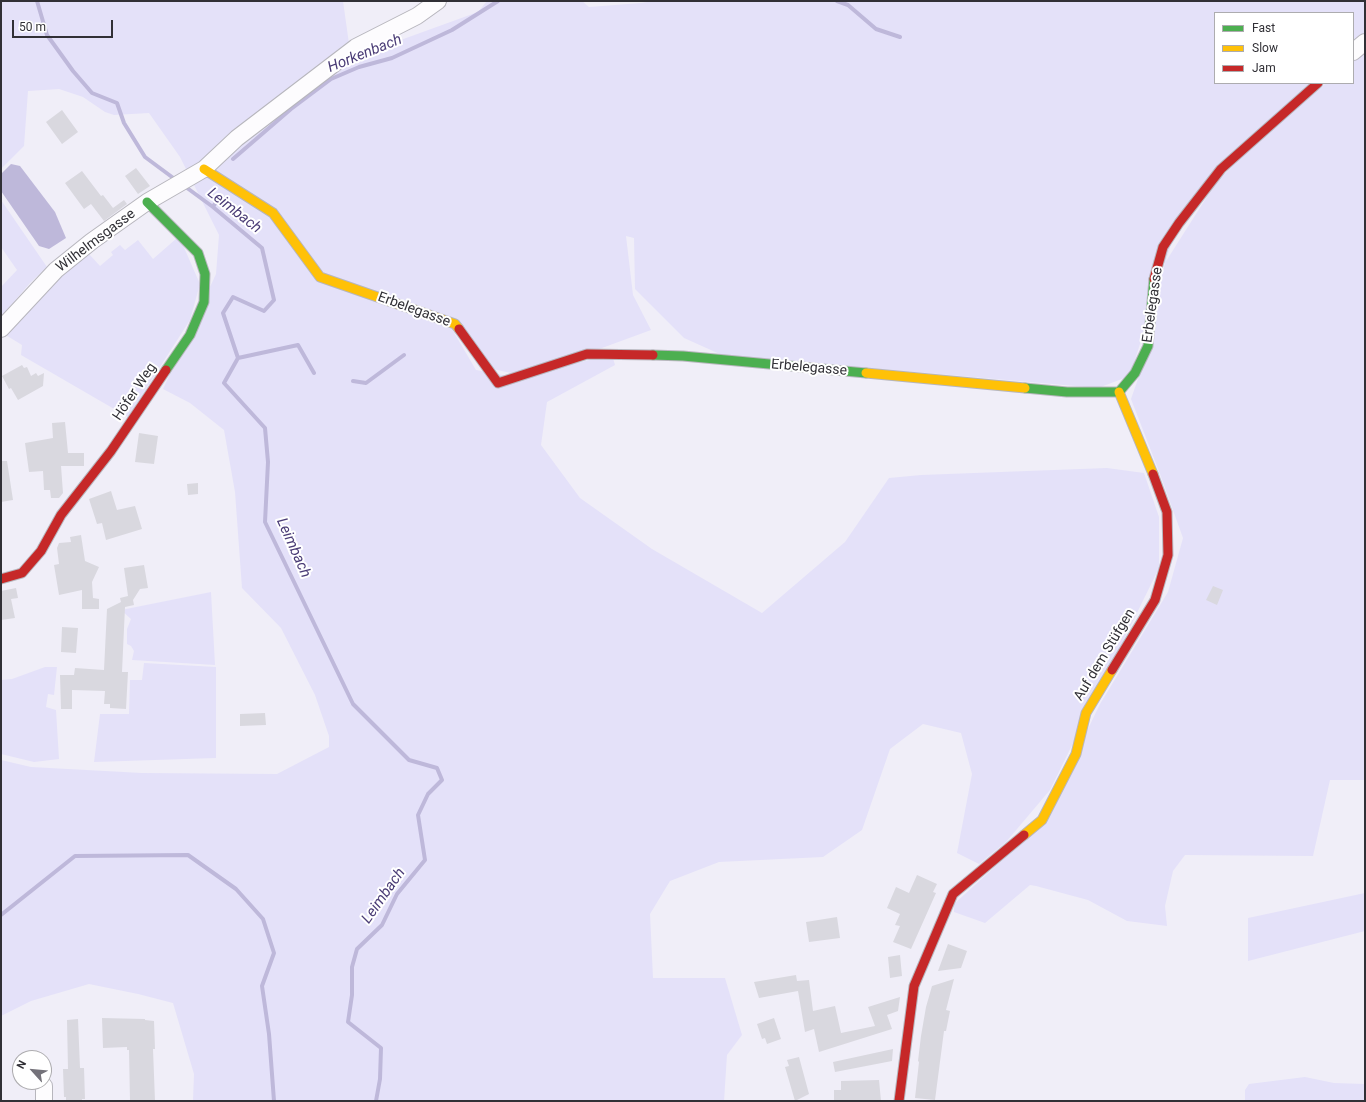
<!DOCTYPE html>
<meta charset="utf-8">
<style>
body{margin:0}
#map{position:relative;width:1366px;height:1102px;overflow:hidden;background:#f0eef8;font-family:Roboto,sans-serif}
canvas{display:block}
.frame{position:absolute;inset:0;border:2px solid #313036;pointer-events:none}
.legend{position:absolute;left:1214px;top:12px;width:140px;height:72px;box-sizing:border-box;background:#fff;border:1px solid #adacaf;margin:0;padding:5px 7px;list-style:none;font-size:12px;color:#313036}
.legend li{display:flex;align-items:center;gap:8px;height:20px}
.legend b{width:20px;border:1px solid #adacaf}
.north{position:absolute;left:12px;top:1050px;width:40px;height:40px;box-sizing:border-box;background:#fff;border:1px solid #adacaf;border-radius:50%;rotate:297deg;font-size:11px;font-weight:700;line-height:16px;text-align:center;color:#313036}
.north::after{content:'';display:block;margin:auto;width:14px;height:18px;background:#74727a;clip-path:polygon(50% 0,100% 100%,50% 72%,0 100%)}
.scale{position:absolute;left:12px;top:20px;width:101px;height:18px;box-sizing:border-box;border:2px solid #313036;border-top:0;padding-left:5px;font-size:12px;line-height:14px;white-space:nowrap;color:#313036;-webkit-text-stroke:3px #fff;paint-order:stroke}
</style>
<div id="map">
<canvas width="1366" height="1102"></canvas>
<div class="frame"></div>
<ul class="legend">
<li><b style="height:5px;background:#4caf50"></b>Fast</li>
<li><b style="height:5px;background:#ffc107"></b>Slow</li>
<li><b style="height:5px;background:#c62828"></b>Jam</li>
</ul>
<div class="north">N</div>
<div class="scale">50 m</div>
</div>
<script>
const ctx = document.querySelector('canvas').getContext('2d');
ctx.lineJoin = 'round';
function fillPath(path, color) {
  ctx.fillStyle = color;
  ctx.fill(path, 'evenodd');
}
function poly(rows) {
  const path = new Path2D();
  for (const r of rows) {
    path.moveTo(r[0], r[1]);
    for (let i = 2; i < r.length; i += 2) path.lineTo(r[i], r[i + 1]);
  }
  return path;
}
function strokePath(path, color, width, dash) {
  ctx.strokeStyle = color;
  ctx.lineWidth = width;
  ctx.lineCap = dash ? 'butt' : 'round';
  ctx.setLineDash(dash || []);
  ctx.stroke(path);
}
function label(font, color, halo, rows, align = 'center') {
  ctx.font = font + ' Roboto,sans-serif';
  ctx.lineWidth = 4;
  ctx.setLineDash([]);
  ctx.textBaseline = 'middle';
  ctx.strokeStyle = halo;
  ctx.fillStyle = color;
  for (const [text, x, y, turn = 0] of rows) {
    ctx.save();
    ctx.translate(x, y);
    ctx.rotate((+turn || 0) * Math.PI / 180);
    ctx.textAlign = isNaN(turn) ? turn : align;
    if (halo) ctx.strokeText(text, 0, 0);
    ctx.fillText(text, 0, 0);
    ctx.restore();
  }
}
fillPath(poly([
 [1,1,343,1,351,58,478,12,487,1,582,1,589,7,641,3,653,1,1365,1,1365,37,1353,48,1353,13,1215,13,1215,83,1313,83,1178,222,1130,376,1098,388,722,355,684,338,635,289,634,238,626,236,633,295,651,330,602,348,511,373,493,369,446,319,476,370,513,377,612,355,615,365,547,402,541,445,580,498,652,549,762,613,845,542,889,478,921,475,1107,468,1144,473,1159,517,1159,568,1050,790,1006,842,979,864,957,853,972,774,961,733,923,724,890,749,862,830,823,857,719,862,670,881,650,914,653,978,725,978,742,1035,727,1055,724,1101,193,1101,194,1074,173,1003,138,994,89,984,31,1001,1,1016,1,760,31,767,142,773,277,774,329,747,329,736,315,695,281,628,242,588,235,492,224,430,190,403,163,389,216,274,219,235,180,157,149,113,114,115,105,112,83,97,59,89,28,91,24,146,1,169],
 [1365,50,1365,780,1330,780,1313,856,1185,855,1173,871,1165,906,1167,926,1127,921,1088,900,1036,886,1030,885,985,923,954,912,954,904,1042,824,1100,704,1168,592,1183,538,1160,474,1131,399,1149,347,1156,277,1222,173,1326,83,1353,83,1353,60],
 [1,200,47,267,30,283,1,317,1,287,17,270,1,247],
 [177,238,182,243,200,284,190,320,128,417,21,355,22,345,4,334,34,300,74,265,89,254,100,266,113,255,111,252,120,245,125,250,138,240,153,259],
 [211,592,215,665,132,660,134,651,131,646,127,644,127,629,131,619,121,610],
 [144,663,216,667,216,758,94,762,100,714,129,714,130,680,142,680],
 [45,667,57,667,54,695,48,694,46,707,56,710,59,759,34,762,1,754,1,680,12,679],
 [1365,893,1365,931,1248,961,1248,918],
 [1305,1077,1334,1083,1365,1084,1365,1101,1245,1101,1245,1090,1249,1084]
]), '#e4e1f9');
fillPath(poly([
 [11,164,20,166,55,212,66,238,49,249,39,246,1,191,1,174]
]), '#beb8da');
strokePath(poly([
 [37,1,47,35,73,71,92,93,117,103,124,123,145,157,176,180],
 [837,1,848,5,876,29,900,37],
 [233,159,291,109,331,79,359,67,392,58,452,30,498,1],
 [183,185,213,207,262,248,274,300,264,311,233,297,223,313,238,358,224,383,265,428,268,462,265,522,353,704,409,760,437,768,442,780,428,794,418,815,425,860,397,894,382,925,357,949,352,967,352,995,348,1022,381,1048,380,1079,376,1101],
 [213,207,217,200],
 [238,358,298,345,314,373],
 [353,381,366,383,404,355],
 [1,915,75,856,188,855,236,889,263,919,274,953,262,986,269,1034,274,1101]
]), '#beb8da', 4);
fillPath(poly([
 [62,110,78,132,62,144,46,122],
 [136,168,150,186,138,194,125,176],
 [82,171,101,196,103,195,113,208,124,200,127,204,104,221,91,204,84,209,65,183],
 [22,365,24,368,27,367,31,376,36,373,38,376,44,373,43,386,18,400,11,388,9,389,2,376],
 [65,422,68,453,84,453,84,466,61,466,63,493,59,498,51,498,50,490,44,490,43,471,29,472,25,443,53,438,52,423],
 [139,433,158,436,154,464,135,462],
 [1,461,7,461,13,500,1,502],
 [198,483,198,494,188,495,187,484],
 [111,491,117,510,135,506,142,529,106,540,102,523,97,524,89,499],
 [81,535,85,561,99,567,92,582,93,598,99,599,99,609,82,609,82,590,59,595,54,565,59,564,57,548,59,543,71,542,70,537],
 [144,565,148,588,140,589,133,600,134,605,125,607,122,672,128,672,126,709,110,708,110,704,104,704,105,691,72,690,72,709,61,709,60,675,74,675,75,668,104,670,107,609,121,602,120,598,128,596,124,568],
 [1213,586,1223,590,1217,605,1206,600],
 [16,588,18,598,11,599,15,618,1,620,1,591],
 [62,627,78,628,76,653,61,652],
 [265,713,266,725,240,726,240,714],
 [917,875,937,884,933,892,936,893,911,949,893,942,900,926,895,925,900,914,887,908,896,887,909,893],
 [837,917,840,938,809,942,806,922],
 [948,944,967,951,961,968,938,971],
 [900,955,902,976,890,978,888,957],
 [796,975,797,981,809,980,813,1011,835,1006,841,1033,875,1026,868,1007,900,997,898,1011,887,1015,892,1029,819,1052,814,1029,805,1032,798,991,759,998,754,982],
 [954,979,946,1010,950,1011,946,1031,944,1031,935,1100,915,1098,919,1062,918,1061,921,1036,926,1007,932,986],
 [102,1018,145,1019,145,1020,154,1021,155,1049,153,1049,155,1101,130,1101,129,1050,127,1050,127,1047,103,1048],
 [774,1018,781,1039,767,1044,765,1038,762,1039,757,1024],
 [78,1019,80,1068,84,1068,85,1099,82,1099,82,1101,69,1101,69,1100,66,1100,66,1097,64,1097,63,1069,68,1069,67,1020],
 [893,1049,892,1061,835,1072,833,1062],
 [799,1057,809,1094,795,1101,785,1067,789,1066,787,1060],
 [879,1080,881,1101,834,1101,834,1090,841,1090,841,1081]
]), '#d9d8df');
const street = poly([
 [1353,52,1365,42],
 [1,329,56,270,92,241,147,202,204,169,237,138,356,47,417,16,438,1],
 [40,1082,44,1086,44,1101]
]);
const fast = poly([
 [147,202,198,253,205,274,204,302,190,335,166,370],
 [653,355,683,356,866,373],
 [1025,388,1067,392,1119,392,1135,373,1148,346,1154,279]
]);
const slow = poly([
 [204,169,273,213,320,277,455,324,459,329],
 [866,373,1025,388],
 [1119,392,1153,474],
 [1024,835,1042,820,1076,754,1086,713,1112,670]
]);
const jam = poly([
 [1154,279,1163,247,1179,223,1221,169,1318,83],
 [459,329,498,383,587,354,653,355],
 [1,579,22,573,41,551,61,515,111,451,166,370],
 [1112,670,1155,600,1168,555,1167,512,1153,474],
 [899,1101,914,986,953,894,1024,835]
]);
strokePath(street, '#b7b6bd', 18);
strokePath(fast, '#b7b6bd', 11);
strokePath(slow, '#b7b6bd', 11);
strokePath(jam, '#b7b6bd', 11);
strokePath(street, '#fdfcfe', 16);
strokePath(fast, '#4caf50', 9);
strokePath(slow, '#ffc107', 9);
strokePath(jam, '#c62828', 9);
label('14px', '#313036', '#fff', [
 ["Wilhelmsgasse",96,241,-37],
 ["Erbelegasse",1153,305,-82],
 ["Erbelegasse",414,310,20],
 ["Erbelegasse",809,368,5],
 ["Höfer Weg",135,392,-56],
 ["Auf dem Stüfgen",1105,655,-59]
]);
label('italic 15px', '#4a3c76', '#fff', [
 ["Horkenbach",365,54,-22],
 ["Leimbach",234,211,38],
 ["Leimbach",293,548,66],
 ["Leimbach",384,896,-55]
]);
</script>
